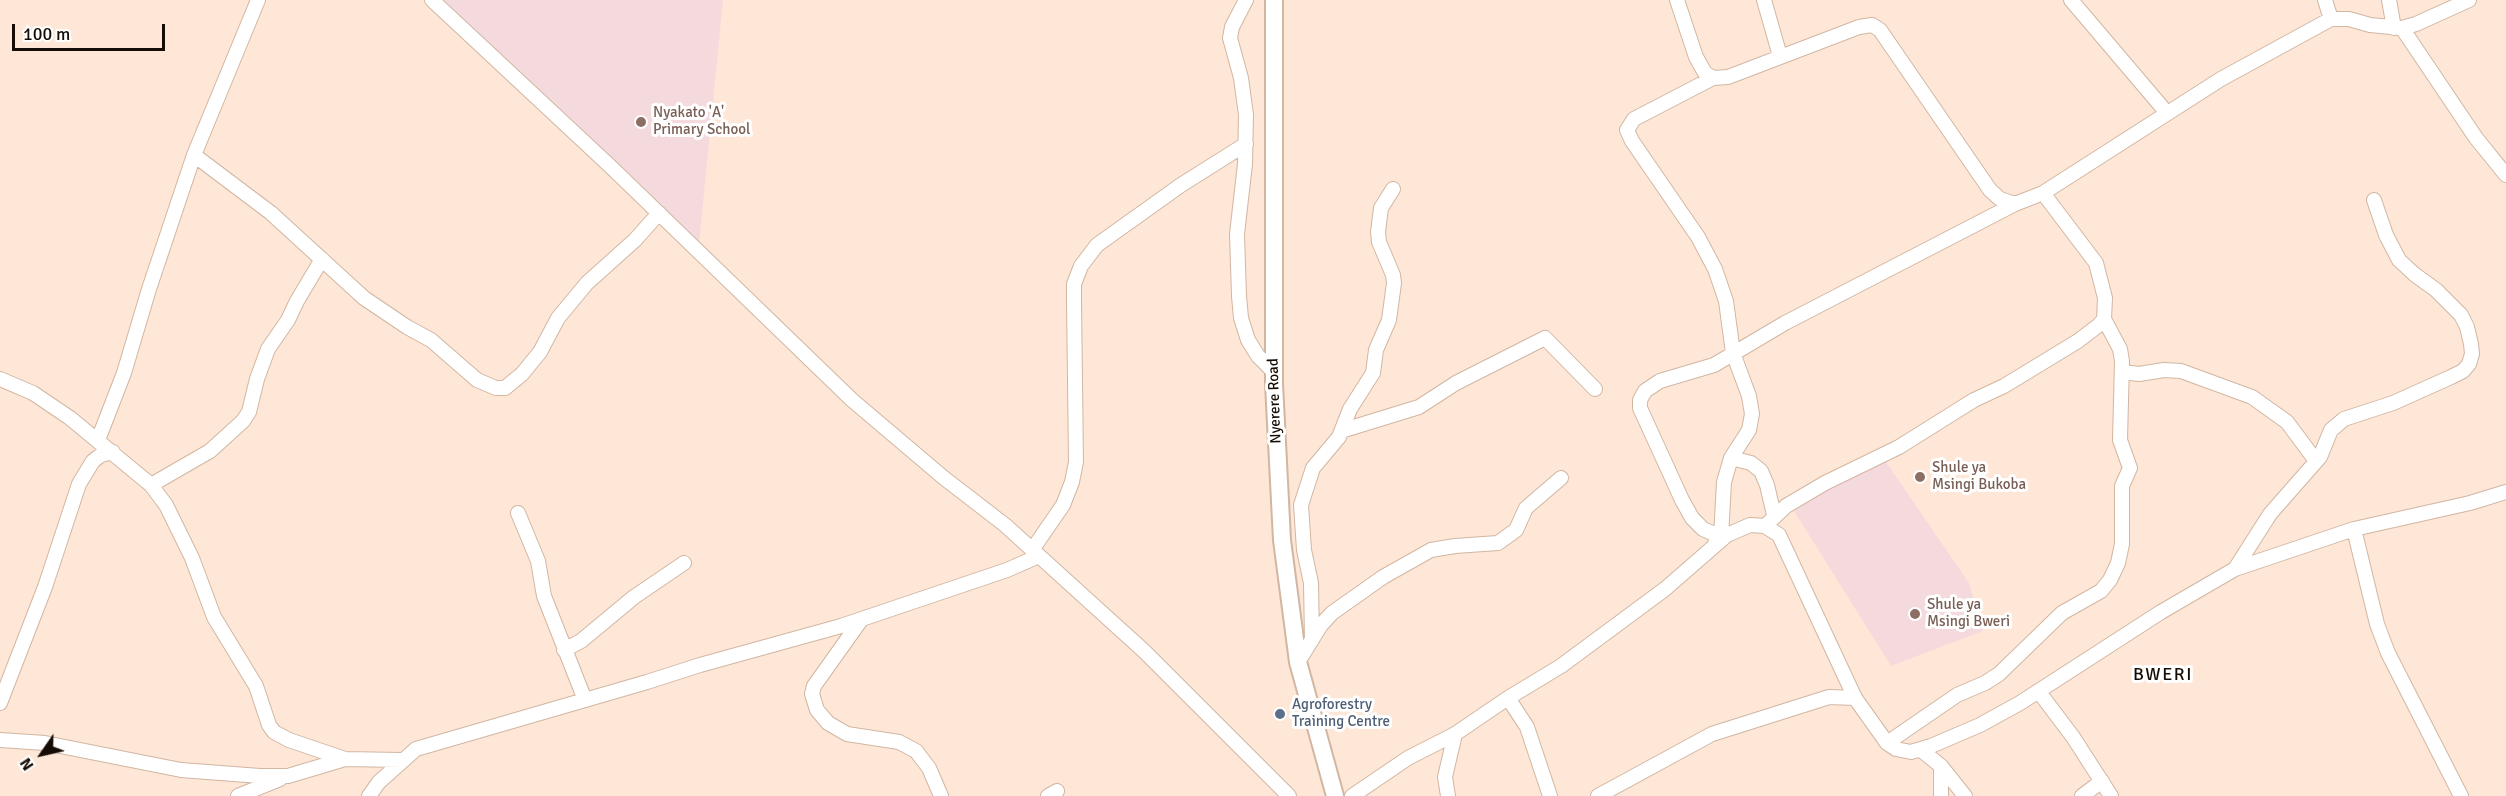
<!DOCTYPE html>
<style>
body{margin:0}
#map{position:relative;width:2506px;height:796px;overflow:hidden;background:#fee7d7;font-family:Signika,sans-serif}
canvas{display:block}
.north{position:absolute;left:12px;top:724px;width:60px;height:60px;-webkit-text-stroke:4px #fff;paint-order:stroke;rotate:236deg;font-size:16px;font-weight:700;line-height:24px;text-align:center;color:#150c05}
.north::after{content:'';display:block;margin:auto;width:21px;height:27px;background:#150c05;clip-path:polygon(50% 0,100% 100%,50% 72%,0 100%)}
.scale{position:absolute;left:12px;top:24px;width:153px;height:27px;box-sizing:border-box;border:3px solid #150c05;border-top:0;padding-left:8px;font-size:18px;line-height:21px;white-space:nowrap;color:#150c05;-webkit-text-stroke:4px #fff;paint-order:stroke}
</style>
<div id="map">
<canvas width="2506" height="796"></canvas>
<div class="north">N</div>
<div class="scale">100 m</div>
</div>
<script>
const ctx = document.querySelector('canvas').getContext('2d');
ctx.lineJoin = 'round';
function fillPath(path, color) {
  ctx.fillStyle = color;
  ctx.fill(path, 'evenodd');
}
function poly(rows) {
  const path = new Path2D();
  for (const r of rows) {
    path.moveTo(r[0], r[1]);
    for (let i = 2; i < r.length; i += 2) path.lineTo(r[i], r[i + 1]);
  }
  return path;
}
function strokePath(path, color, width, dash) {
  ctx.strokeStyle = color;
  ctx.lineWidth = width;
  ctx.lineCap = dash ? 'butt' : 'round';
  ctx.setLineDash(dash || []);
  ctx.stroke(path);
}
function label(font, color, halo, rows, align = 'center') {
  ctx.font = font + ' Signika,sans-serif';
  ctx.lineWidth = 6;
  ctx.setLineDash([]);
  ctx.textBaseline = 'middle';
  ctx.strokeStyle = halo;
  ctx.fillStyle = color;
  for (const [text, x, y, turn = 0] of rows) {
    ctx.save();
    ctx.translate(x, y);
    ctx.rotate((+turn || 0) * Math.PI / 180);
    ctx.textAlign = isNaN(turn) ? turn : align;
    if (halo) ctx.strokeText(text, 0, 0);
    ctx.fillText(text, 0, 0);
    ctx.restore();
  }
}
fillPath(poly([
 [443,0,723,0,699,244],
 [1882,456,1969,583,1983,631,1891,666,1794,511]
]), '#f5dadd');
const minor = poly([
 [432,0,611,167,852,400,944,478,1005,525,1144,651,1289,796],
 [1246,0,1232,27,1230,38,1241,78,1246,115,1245,164,1237,234,1239,296,1241,318,1248,340,1258,356,1274,372],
 [1677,0,1696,57,1705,73,1713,78,1728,77,1859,27,1872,25,1880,30,1990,190,2000,199,2015,204,2043,193,2221,79,2331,19,2349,19,2370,25,2402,28,2416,24,2469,0],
 [1764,0,1780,56],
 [2071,0,2167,113],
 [2325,0,2331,19],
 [2389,0,2394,28],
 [2402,28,2476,138,2506,175],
 [1713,78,1634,119,1627,130,1632,141,1698,237,1715,269,1726,301,1733,353,1749,396,1752,414,1749,430,1731,458,1724,482,1721,537,1715,543],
 [194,155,271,213,364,298,407,327,431,340,477,380,496,388,505,388,522,374,540,352,558,318,587,283,635,240,659,213],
 [2122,372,2139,374,2164,370,2181,371,2252,397,2287,422,2316,461],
 [0,379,33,393,70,418,151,485,166,505,192,558,214,617,256,686,269,725,274,732,289,740,345,759],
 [1344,430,1419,407,1456,383,1545,338,1595,389],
 [98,440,124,373,149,289,194,155,258,0],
 [1731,458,1751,463,1761,471,1767,485,1774,515],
 [151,485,210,451,243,421,249,412,257,379,268,349,288,320,297,301,322,259],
 [518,513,538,561,544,596,585,700],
 [1765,526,1786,506,1825,483,1899,447,1974,400,2004,386,2078,341,2099,325,2104,319,2105,298,2096,263,2043,193],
 [2354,529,2377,624,2388,653,2461,796],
 [1721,537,1703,529,1692,518,1682,500,1640,408,1640,400,1645,391,1660,381,1714,365,1785,323,2015,204],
 [1032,550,1063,505,1072,482,1076,462,1074,301,1074,284,1081,266,1097,245,1181,185,1246,144],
 [2235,569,2270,514,2320,457,2331,430,2337,425,2344,419,2393,403,2451,377,2463,371,2469,364,2472,354,2471,344,2467,327,2461,315,2436,290,2414,274,2399,260,2386,235,2374,200],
 [861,620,814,686,812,694,817,710,828,723,847,734,899,742,916,751,929,768,941,796],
 [1312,640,1311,583,1304,550,1301,505,1313,468,1339,437,1350,409,1373,373,1376,350,1389,320,1394,283,1393,275,1379,242,1378,232,1381,208,1393,189],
 [564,650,581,641,634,597,684,563],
 [1298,662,1321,625,1332,613,1383,577,1431,550,1455,546,1498,543,1516,530,1526,508,1561,478],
 [2039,692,2073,737,2111,796],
 [1508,698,1527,727,1550,796],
 [0,703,45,587,79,484,93,461,101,455,113,452],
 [0,740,45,743,181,770,260,776,288,776,345,759,401,760],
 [1887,743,1957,695,1985,683,1999,674,2062,613,2101,591,2110,580,2118,563,2122,544,2122,486,2130,468,2120,440,2122,361,2120,349,2104,319],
 [1921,750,1941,766,1965,796],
 [1941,766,1941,796],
 [238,796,280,779],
 [369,796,379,782,416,749,647,682,700,665,841,626,1007,570,1039,556],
 [1048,796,1057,791],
 [1352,796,1408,758,1455,734,1508,698,1561,666,1665,589,1727,535,1750,525,1765,526,1779,535,1855,698,1887,743,1896,749,1911,752,1931,746,1980,725,2020,703,2161,612,2235,569,2354,529,2470,503,2506,492],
 [1448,796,1445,777,1455,734],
 [1598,796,1712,734,1829,697,1855,698],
 [2082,796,2102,781]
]);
const major = poly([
 [1274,0,1274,384,1282,540,1298,662,1335,796]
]);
strokePath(minor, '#d1b6a2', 16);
strokePath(major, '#d1b6a2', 20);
strokePath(minor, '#fff', 14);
strokePath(major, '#fff', 16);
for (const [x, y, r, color] of [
 [641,122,6,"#8d6e63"],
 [1920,477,6,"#8d6e63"],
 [1915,614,6,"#8d6e63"],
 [1280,714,6,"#5c6f8a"]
]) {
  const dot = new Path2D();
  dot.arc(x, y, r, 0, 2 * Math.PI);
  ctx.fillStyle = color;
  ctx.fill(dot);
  strokePath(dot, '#fff', 2);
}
label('15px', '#785e54', '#fff', [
 ["Nyakato 'A'",653,113],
 ["Primary School",653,130],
 ["Shule ya",1932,468],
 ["Msingi Bukoba",1932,485],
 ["Shule ya",1927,605],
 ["Msingi Bweri",1927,622]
], 'left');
label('15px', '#150c05', '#fff', [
 ["Nyerere Road",1275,401,-92]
]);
label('15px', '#4e5e75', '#fff', [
 ["Agroforestry",1292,705],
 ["Training Centre",1292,722]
], 'left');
ctx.letterSpacing = '1.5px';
label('18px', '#150c05', '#fff', [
 ["BWERI",2163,675]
]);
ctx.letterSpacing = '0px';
</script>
